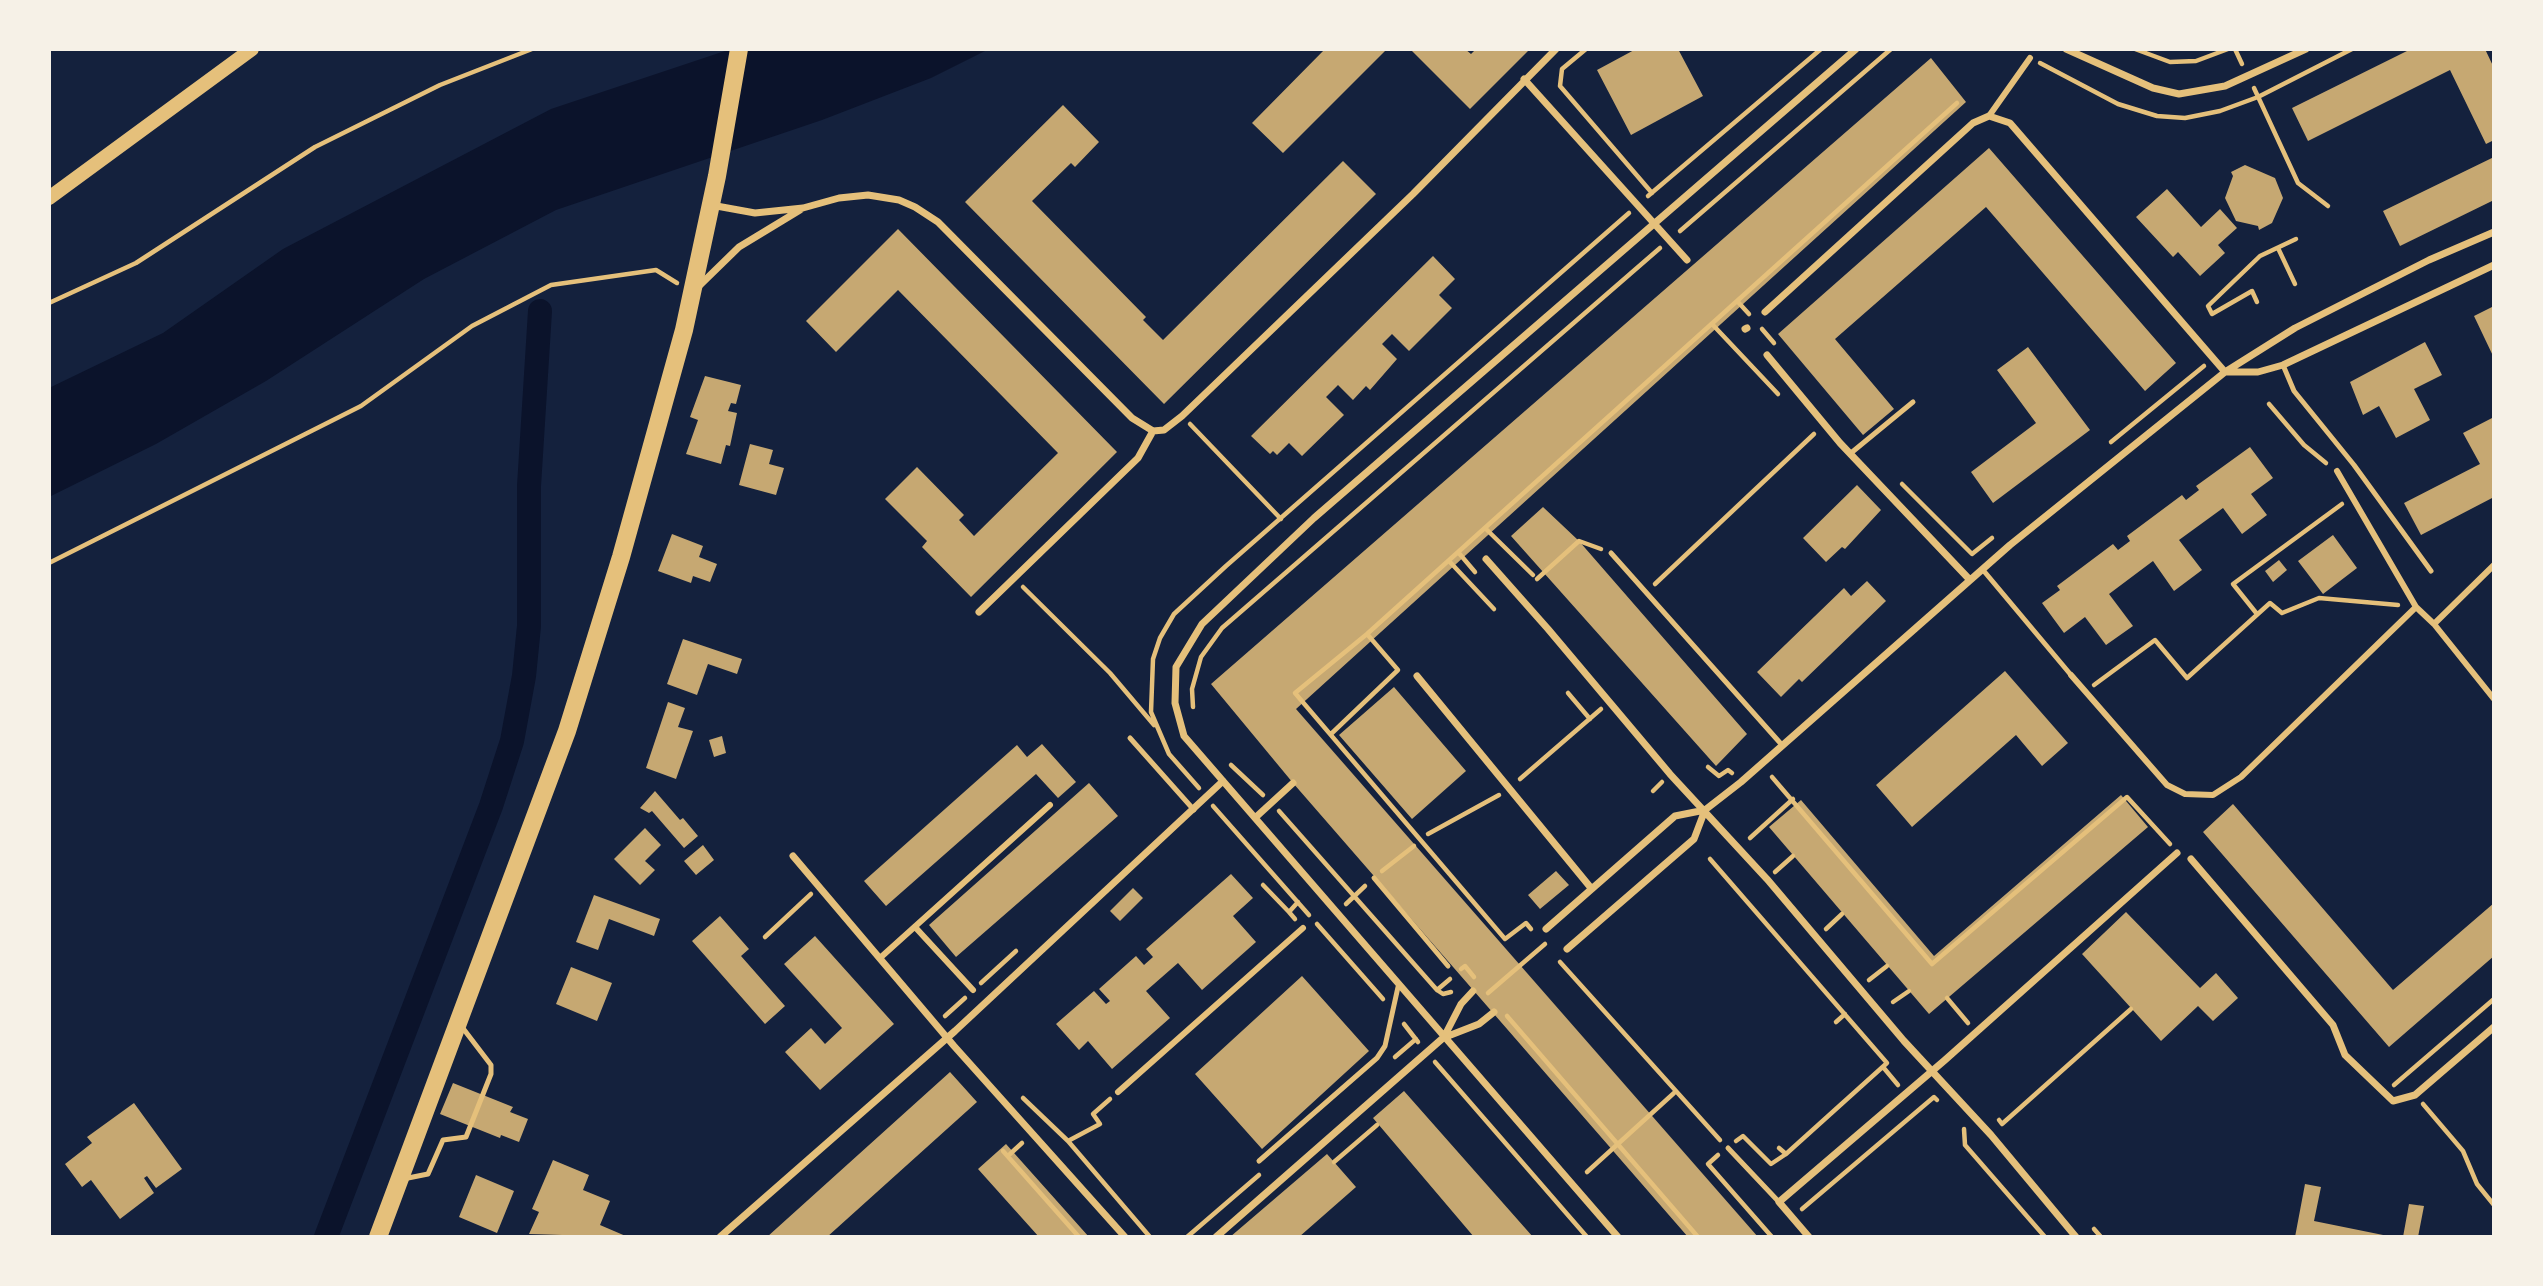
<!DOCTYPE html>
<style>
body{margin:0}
#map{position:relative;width:2543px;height:1286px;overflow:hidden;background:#14213d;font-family:"Crimson Pro",serif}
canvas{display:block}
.frame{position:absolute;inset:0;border:51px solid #f6f1e7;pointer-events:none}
</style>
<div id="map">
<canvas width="2543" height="1286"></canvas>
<div class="frame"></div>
</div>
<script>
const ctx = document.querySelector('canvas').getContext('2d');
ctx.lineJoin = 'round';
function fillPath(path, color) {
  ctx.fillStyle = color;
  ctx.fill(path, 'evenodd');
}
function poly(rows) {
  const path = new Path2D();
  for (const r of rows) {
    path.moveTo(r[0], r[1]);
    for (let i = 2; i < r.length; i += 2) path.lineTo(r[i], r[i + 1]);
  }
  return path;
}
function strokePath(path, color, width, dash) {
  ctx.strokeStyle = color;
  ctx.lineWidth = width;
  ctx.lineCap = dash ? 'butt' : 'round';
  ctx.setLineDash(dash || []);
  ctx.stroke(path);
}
fillPath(poly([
 [731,49,989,49,931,78,822,120,556,210,424,279,266,381,156,444,49,497,49,388,163,333,283,249,551,109]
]), '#0b132b');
strokePath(poly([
 [326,1237,491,806,512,741,524,676,529,626,529,486,540,311]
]), '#0b132b', 24);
fillPath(poly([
 [1325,49,1387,49,1283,153,1252,123],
 [1410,49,1465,49,1471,54,1476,49,1530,49,1470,109],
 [1636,49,1678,49,1703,96,1631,135,1597,70],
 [2411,49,2485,49,2494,68,2494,140,2486,144,2450,70,2308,141,2292,108],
 [1931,58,1966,102,1296,709,1758,1237,1688,1237,1293,783,1211,684],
 [1063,105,1099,142,1075,167,1071,163,1032,201,1146,317,1143,320,1163,340,1343,161,1376,194,1164,404,965,202],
 [1989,148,2176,363,2145,391,1986,207,1835,339,1894,409,1863,435,1778,334],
 [2494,157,2494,200,2400,246,2383,211],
 [2245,165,2275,178,2283,198,2272,223,2259,230,2258,226,2236,221,2225,198,2233,176,2231,172],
 [2167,189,2201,227,2220,209,2237,228,2218,245,2225,253,2200,276,2178,252,2173,257,2136,217],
 [898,229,1117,452,971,597,922,547,927,541,885,499,917,467,964,515,959,520,974,536,1058,453,898,290,836,352,806,321],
 [1433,256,1455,279,1439,295,1452,308,1409,351,1392,334,1382,344,1397,359,1370,390,1366,386,1353,400,1338,385,1326,397,1344,415,1302,456,1289,443,1277,455,1273,451,1270,454,1251,436],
 [2494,306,2494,358,2474,316],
 [2425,342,2442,375,2414,389,2430,420,2396,438,2379,406,2363,415,2350,382],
 [2028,347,2090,430,1993,503,1971,472,2036,423,1997,370],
 [705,376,741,385,736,404,731,403,728,411,737,413,730,446,726,445,721,464,686,454,698,420,690,417],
 [2494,417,2494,497,2421,535,2404,503,2480,464,2463,433],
 [750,444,773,450,769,464,784,468,776,495,739,485],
 [2250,447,2273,478,2251,494,2267,515,2242,534,2223,508,2179,540,2202,570,2174,591,2153,561,2109,594,2133,626,2106,645,2085,617,2064,633,2042,603,2060,590,2057,586,2113,544,2118,550,2130,541,2127,536,2182,495,2186,500,2199,490,2196,486],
 [1857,485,1881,510,1845,549,1842,547,1826,562,1803,538],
 [1543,507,1579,541,1747,734,1716,766,1511,536],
 [672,534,703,546,699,557,717,564,710,582,693,576,691,583,658,571],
 [2333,535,2357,568,2323,594,2298,561],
 [2279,560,2287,570,2273,582,2265,571],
 [1867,581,1886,601,1802,682,1799,679,1781,697,1757,672,1844,588,1851,596],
 [683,639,742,659,737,674,708,664,697,695,667,684],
 [2005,671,2068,743,2042,766,2016,735,1912,827,1876,785],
 [1394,687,1466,771,1412,819,1339,735],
 [668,702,685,708,678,727,693,731,676,779,646,768],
 [722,736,726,753,714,757,709,740],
 [1042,744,1076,782,1058,798,1036,774,886,906,864,881,1017,745,1027,757],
 [1089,783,1118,816,956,957,929,925],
 [655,791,680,820,683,818,698,836,684,848,652,811,649,813,640,808],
 [2121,795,2148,827,1929,1014,1769,827,1801,800,1934,956],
 [2233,804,2393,990,2494,903,2494,956,2389,1047,2203,832],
 [645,828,661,845,645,861,655,870,640,885,614,859],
 [703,845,714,860,696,875,684,861],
 [1556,871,1569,885,1540,909,1528,895],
 [1231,874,1253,898,1233,916,1256,942,1202,990,1178,963,1146,991,1170,1018,1112,1069,1088,1041,1079,1050,1056,1024,1094,991,1106,1004,1110,1001,1099,989,1136,956,1144,965,1153,957,1146,949],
 [1133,888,1143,898,1120,921,1110,911],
 [594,895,660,919,654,936,609,919,598,950,576,942],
 [2126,912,2200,988,2216,973,2238,998,2213,1021,2198,1006,2161,1041,2082,954],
 [720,916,749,949,741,956,785,1006,765,1024,692,941],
 [815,936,894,1024,820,1090,785,1052,811,1028,825,1044,842,1028,784,964],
 [571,967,612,983,597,1021,556,1004],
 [1302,976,1369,1051,1262,1149,1195,1074],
 [950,1072,977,1102,827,1237,767,1237],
 [453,1083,513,1107,510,1112,528,1119,519,1142,501,1135,500,1138,440,1114],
 [1404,1091,1533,1237,1474,1237,1373,1118],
 [134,1103,182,1169,156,1188,147,1176,144,1178,154,1193,120,1219,91,1180,82,1187,65,1164,92,1143,87,1137],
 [1006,1144,1089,1237,1039,1237,978,1169],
 [1327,1154,1356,1187,1299,1237,1230,1237],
 [553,1160,589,1175,583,1190,610,1201,600,1225,628,1237,529,1234,539,1212,532,1209],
 [476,1175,514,1191,497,1233,459,1217],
 [2305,1184,2321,1187,2314,1221,2393,1237,2295,1237],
 [2409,1204,2424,1206,2418,1237,2403,1237]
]), '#c6a872');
strokePath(poly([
 [1586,49,1562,69,1560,86,1652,193],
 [2135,49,2170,62,2196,61,2228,49],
 [2235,49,2242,64],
 [2040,63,2118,104,2157,116,2185,118,2220,111,2258,97,2352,49],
 [2254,88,2298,183,2328,206],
 [1648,196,1821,49],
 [1680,231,1891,49],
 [2278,248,2295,284],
 [1738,302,1749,314],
 [2257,302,2252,291,2212,314,2208,306,2260,256,2296,239],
 [49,303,136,263,315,147,440,85,532,49],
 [1712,324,1778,394],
 [1762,329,1774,343],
 [2269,404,2304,445,2326,463],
 [1190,424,1281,519],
 [2111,442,2204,366],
 [1902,484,1972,554,1992,538],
 [1485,528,1533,575],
 [1458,552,1475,572],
 [1449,561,1494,609],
 [49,563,361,406,472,326,551,285,656,270,677,283],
 [1537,579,1579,541,1601,549],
 [1655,584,1814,434],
 [1023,587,1110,673,1154,725],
 [2257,614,2233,584,2342,504],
 [2094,685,2155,640,2187,678,2270,603,2282,613,2319,598,2398,605],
 [1568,693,1590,719],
 [1193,707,1192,689,1201,657,1222,628,1660,248],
 [1331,734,1398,670,1367,634],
 [1231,765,1263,795],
 [1708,767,1719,776,1728,770,1732,773],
 [1772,777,1932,964,2127,797,2170,844],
 [1520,779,1601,709],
 [1199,788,1169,754,1151,712,1153,659,1160,638,1174,614,1226,566,1629,213],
 [1653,791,1662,782],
 [1213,806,1309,915],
 [1279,811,1437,990,1443,994,1451,992],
 [1428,834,1499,795],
 [1750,838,1793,799],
 [1710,859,1887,1063,1786,1154,1771,1164,1743,1136,1736,1141],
 [1382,871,1414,846],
 [1775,872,1793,856],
 [1263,885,1289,912],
 [1346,904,1365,886],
 [1295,919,1289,912,1298,902],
 [1317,924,1383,999],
 [1531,929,1526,923,1505,939,1295,693,1367,634,1957,103],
 [1826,929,1842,914],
 [765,937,811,894],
 [1560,962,1720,1140],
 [1461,969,1465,966,1474,977],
 [1869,980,1887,966],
 [981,983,1016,951],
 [1437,990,1450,979],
 [1488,993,1545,944],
 [1947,998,1968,1023],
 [1893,1002,1909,991],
 [945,1016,965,998],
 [1507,1016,1698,1237],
 [1836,1022,1845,1014],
 [1404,1024,1418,1042],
 [1395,1057,1416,1039],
 [1435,1062,1587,1237],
 [1883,1067,1898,1085],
 [2394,1085,2494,999],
 [1023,1098,1068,1141,1150,1237],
 [2423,1104,2463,1151,2477,1184,2494,1205],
 [1999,1120,2002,1124,2131,1009],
 [1964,1129,1965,1145,2045,1237],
 [1068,1141,1100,1124,1093,1114,1110,1099],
 [1779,1148,1786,1154],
 [1003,1151,1079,1237],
 [1010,1154,1022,1143],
 [1718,1155,1708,1164,1772,1237],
 [1334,1162,1377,1125],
 [1587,1172,1674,1093],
 [1802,1209,1934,1097,1937,1100],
 [2094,1229,2101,1237],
 [1187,1237,1259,1175]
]), '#e5c07b', 4.5);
strokePath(poly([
 [2283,365,2294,391,2354,465,2431,571],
 [1851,453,1913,402],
 [1611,553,1782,745],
 [1983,570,2071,675],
 [1130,738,1194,810],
 [1374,878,1448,966],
 [1728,1148,1779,1202],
 [1259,1161,1377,1058,1385,1046,1398,987],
 [403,1179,428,1174,443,1140,466,1137,491,1074,491,1065,462,1027]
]), '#e5c07b', 5);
strokePath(poly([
 [1989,116,2030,58],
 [2416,607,2434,624,2494,699],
 [2434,624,2494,565],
 [2071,675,2167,785,2185,794,2213,795,2241,777,2416,607,2337,471],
 [915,927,973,990],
 [880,958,1050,805],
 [1118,1092,1303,928]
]), '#e5c07b', 6);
strokePath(poly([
 [2066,49,2153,88,2179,94,2225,86,2306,49],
 [1524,79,1687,260],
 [711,205,755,213,803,208,839,198,868,195,899,200,915,207,938,222,1132,418,1153,431],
 [698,287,739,247,800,210],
 [1765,312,1973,123,1989,116,2010,123,2225,372],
 [1745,329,1747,328],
 [1767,355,1840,443,1970,580],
 [2226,372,2258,372,2283,365,2494,265],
 [1153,431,1164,430,1182,416,1413,194,1556,49],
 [1486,559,1548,629,1670,774,1767,879,1904,1041,1991,1135,2076,1237],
 [979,612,1138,458,1153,431],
 [1417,676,1591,888],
 [1256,817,1293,783],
 [793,856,954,1046,1125,1237],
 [2191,859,2333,1025,2345,1055,2393,1101,2415,1095,2494,1027],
 [1546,929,1675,816,1705,810,1741,782,2010,545,2225,372,2295,328,2429,260,2494,232],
 [1567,949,1694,839,1705,810],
 [1444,1037,1461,1004,1473,991],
 [720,1237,955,1031,1223,781],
 [1216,1237,1443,1038,1479,1024,1494,1012],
 [1618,1237,1184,736,1175,703,1176,667,1202,624,1314,518,1856,49],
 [1809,1237,1779,1202,1945,1060,2177,853]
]), '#e5c07b', 7);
strokePath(poly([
 [49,198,252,49]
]), '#e5c07b', 14);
strokePath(poly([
 [378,1237,567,731,621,557,684,330,717,176,739,49]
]), '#e5c07b', 18);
</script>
